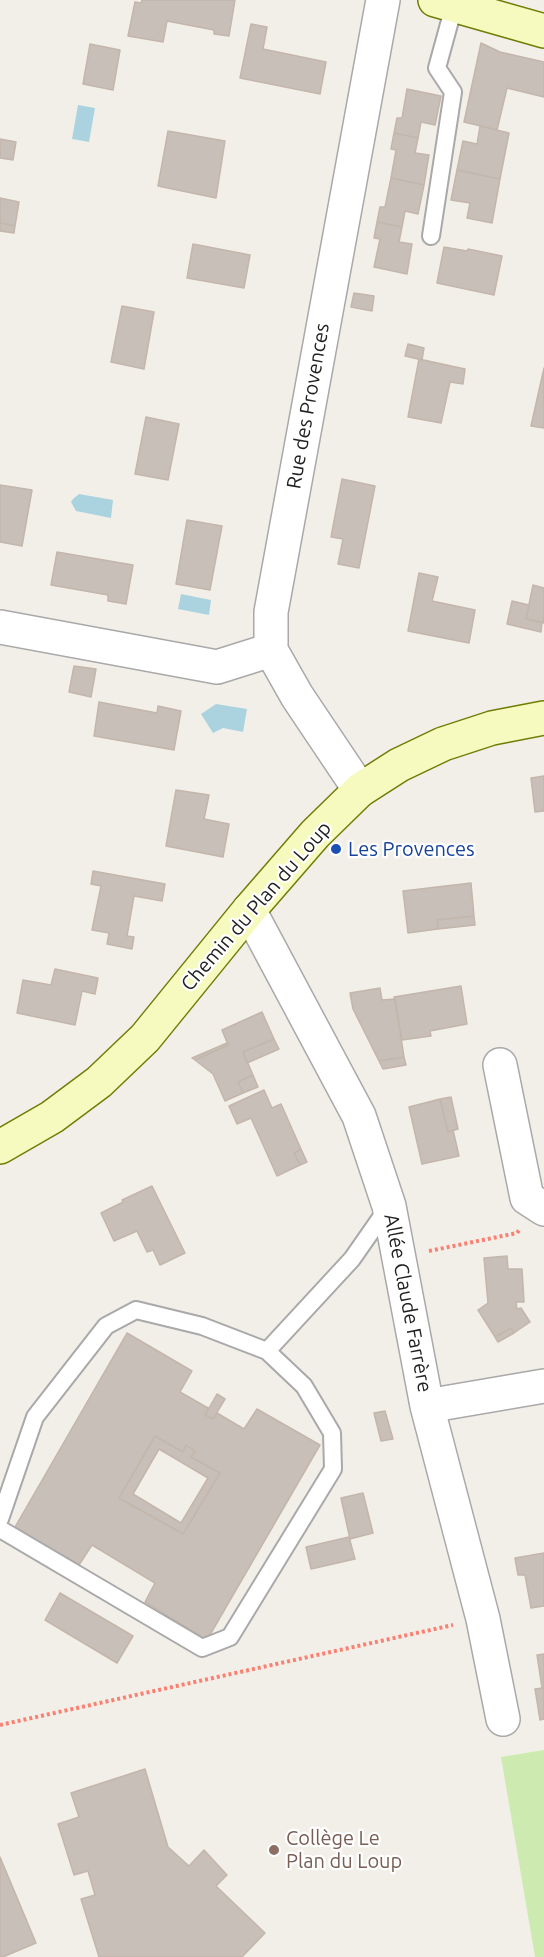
<!DOCTYPE html>
<meta charset="utf-8">
<style>
body{margin:0}
canvas{display:block;background:#f2efe9}
</style>
<canvas width="544" height="1957"></canvas>
<script>
const ctx = document.querySelector('canvas').getContext('2d');
ctx.lineJoin = 'round';
function fillPath(path, color) {
  ctx.fillStyle = color;
  ctx.fill(path, 'evenodd');
}
function poly(rows) {
  const path = new Path2D();
  for (const r of rows) {
    path.moveTo(r[0], r[1]);
    for (let i = 2; i < r.length; i += 2) path.lineTo(r[i], r[i + 1]);
  }
  return path;
}
function strokePath(path, color, width, dash) {
  ctx.strokeStyle = color;
  ctx.lineWidth = width;
  ctx.lineCap = dash ? 'butt' : 'round';
  ctx.setLineDash(dash || []);
  ctx.stroke(path);
}
function label(font, color, halo, rows, align = 'center') {
  ctx.font = font + ' Ubuntu,sans-serif';
  ctx.lineWidth = 4.5;
  ctx.setLineDash([]);
  ctx.textBaseline = 'middle';
  ctx.strokeStyle = halo;
  ctx.fillStyle = color;
  for (const [text, x, y, turn = 0] of rows) {
    ctx.save();
    ctx.translate(x, y);
    ctx.rotate((+turn || 0) * Math.PI / 180);
    ctx.textAlign = isNaN(turn) ? turn : align;
    if (halo) ctx.strokeText(text, 0, 0);
    ctx.fillText(text, 0, 0);
    ctx.restore();
  }
}
fillPath(poly([
 [544,1750,544,1957,535,1957,501,1757]
]), '#cdebb0');
fillPath(poly([
 [78,105,95,108,89,142,72,139],
 [79,494,113,500,111,518,76,511,71,502,73,499],
 [181,594,211,600,209,615,178,609],
 [216,704,247,709,243,732,223,728,213,733,201,714]
]), '#aad3df');
const building = poly([
 [142,0,235,0,229,36,214,34,214,30,167,21,163,42,128,36,135,2,141,3,142,0],
 [251,24,267,27,263,49,326,62,320,94,240,78,251,24],
 [481,43,500,52,544,62,544,97,507,88,497,130,464,122,481,43],
 [90,44,120,50,113,90,83,84,90,44],
 [407,89,441,96,435,125,421,122,418,138,394,133,397,118,402,118,407,89],
 [480,126,509,133,500,179,457,170,463,141,477,144,480,126],
 [168,131,225,141,216,198,158,186,168,131],
 [394,133,418,138,415,153,429,155,424,185,391,178,396,150,391,149,394,133],
 [0,139,16,142,13,160,0,158,0,139],
 [457,170,500,179,492,223,467,218,470,203,451,200,457,170],
 [391,178,424,185,418,214,405,211,402,227,377,222,380,207,385,207,391,178],
 [0,198,19,202,15,226,0,223,0,198],
 [377,222,402,227,399,242,412,244,407,274,374,267,380,239,374,238,377,222],
 [0,223,15,226,14,233,0,231,0,223],
 [193,244,250,255,244,288,187,278,193,244],
 [444,247,467,251,468,249,502,256,494,295,437,283,444,247],
 [354,293,374,296,372,311,351,307,354,293],
 [122,306,154,312,144,369,111,362,122,306],
 [408,344,424,348,422,360,405,356,408,344],
 [419,359,465,369,463,384,450,382,441,423,408,417,419,359],
 [544,368,544,428,531,426,544,368],
 [146,417,179,424,168,480,135,474,146,417],
 [342,479,375,486,359,568,338,564,343,539,331,537,342,479],
 [0,485,32,490,22,546,0,542,0,485],
 [187,520,222,526,210,590,176,584,187,520],
 [57,552,133,565,126,604,108,601,108,595,51,585,57,552],
 [419,573,438,577,432,601,475,610,469,643,408,631,419,573],
 [533,585,544,588,544,623,526,619,533,585],
 [512,601,529,605,526,619,542,622,541,632,507,624,512,601],
 [74,666,96,669,91,697,69,692,74,666],
 [99,702,157,713,158,706,181,711,174,750,94,736,99,702],
 [544,776,544,811,535,812,531,778,544,776],
 [176,790,209,795,204,819,229,824,223,857,166,846,176,790],
 [93,871,165,884,162,901,134,896,127,936,134,937,132,949,107,944,109,933,92,930,101,886,91,884,93,871],
 [471,883,474,916,437,920,438,929,408,933,403,891,471,883],
 [474,916,475,925,438,929,437,920,474,916],
 [55,969,98,978,95,994,82,991,75,1025,17,1013,23,980,51,985,55,969],
 [461,986,467,1024,430,1031,431,1036,402,1040,394,997,461,986],
 [380,988,382,1000,395,999,404,1057,379,1061,353,1009,350,993,380,988],
 [262,1012,274,1039,243,1052,253,1075,238,1082,243,1093,225,1101,213,1074,195,1060,228,1045,222,1030,262,1012],
 [274,1039,279,1049,247,1063,243,1052,274,1039],
 [227,1043,228,1045,195,1060,192,1058,227,1043],
 [404,1057,406,1065,383,1069,379,1061,404,1057],
 [253,1075,258,1087,243,1093,238,1082,253,1075],
 [264,1090,272,1108,281,1104,301,1149,294,1153,300,1165,277,1176,251,1118,237,1124,229,1106,264,1090],
 [451,1097,458,1129,448,1132,440,1099,451,1097],
 [440,1099,448,1132,453,1130,459,1156,422,1164,409,1107,440,1099],
 [301,1149,307,1162,300,1165,294,1153,301,1149],
 [152,1186,185,1253,160,1265,153,1250,147,1252,137,1231,114,1241,101,1213,123,1202,122,1200,152,1186],
 [507,1256,508,1269,522,1269,524,1302,516,1302,517,1309,521,1308,530,1322,514,1333,511,1328,495,1337,478,1310,488,1303,484,1258,507,1256],
 [511,1328,514,1333,498,1342,495,1337,511,1328],
 [127,1333,192,1371,180,1392,208,1408,205,1415,213,1419,217,1413,244,1429,257,1409,320,1445,207,1640,145,1602,155,1583,92,1545,79,1565,15,1527,127,1333],
 [155,1436,183,1452,186,1445,195,1451,191,1457,220,1473,183,1534,119,1498,155,1436],
 [217,1394,225,1399,213,1419,205,1415,217,1394],
 [385,1411,393,1439,381,1441,374,1413,385,1411],
 [155,1436,183,1452,186,1445,195,1451,191,1457,220,1473,183,1534,119,1498,155,1436],
 [159,1449,208,1478,181,1523,133,1494,159,1449],
 [363,1493,373,1533,350,1539,341,1498,363,1493],
 [349,1537,355,1559,311,1569,306,1547,349,1537],
 [544,1553,544,1606,531,1608,525,1575,518,1575,515,1558,544,1553],
 [60,1593,133,1636,117,1663,45,1620,60,1593],
 [544,1654,544,1719,540,1720,535,1689,542,1688,537,1655,544,1654],
 [145,1769,168,1847,189,1866,204,1850,227,1875,216,1886,265,1933,242,1957,99,1957,81,1899,95,1895,88,1871,74,1875,58,1824,79,1817,71,1793,145,1769],
 [0,1857,36,1943,3,1957,0,1957,0,1857]
]);
fillPath(building, '#c7bfb8');
strokePath(building, '#c4b6ab', 1.5);
const lane = poly([
 [431,236,453,92,437,68,454,6],
 [267,1351,352,1259,389,1206],
 [0,1519,35,1417,106,1326,136,1310,202,1326,267,1351,304,1386,332,1433,333,1469,230,1637,202,1648,0,1529]
]);
const street = poly([
 [0,627,217,667,271,650],
 [360,790,297,696,271,650,271,612,383,0],
 [249,910,359,1116,389,1206,427,1406,483,1619,503,1719],
 [500,1065,527,1198,544,1209],
 [427,1406,544,1386]
]);
const secondary = poly([
 [435,0,544,31],
 [0,1147,52,1117,99,1082,145,1038,249,910,315,834,360,790,399,765,443,744,492,728,544,718]
]);
strokePath(lane, '#a9a9a9', 20);
strokePath(street, '#a9a9a9', 36);
strokePath(secondary, '#707d05', 36);
strokePath(poly([
 [429,1251,517,1233,520,1229],
 [0,1725,453,1625]
]), '#fa8072', 4, [3, 3]);
strokePath(lane, '#fff', 16);
strokePath(street, '#fff', 33);
strokePath(secondary, '#f7fabf', 33);
for (const [x, y, r, color] of [
 [336,849,6,"#1a4fb4"],
 [274,1850,6,"#8d6e63"]
]) {
  const dot = new Path2D();
  dot.arc(x, y, r, 0, 2 * Math.PI);
  ctx.fillStyle = color;
  ctx.fill(dot);
  strokePath(dot, '#fff', 2);
}
label('20px', '#222', '#fff', [
 ["Rue des Provences",308,406,-80],
 ["Chemin du Plan du Loup",256,906,-49],
 ["Allée Claude Farrère",408,1303,79]
]);
label('20px', '#164399', '#fff', [
 ["Les Provences",348,849]
], 'left');
label('20px', '#785e54', '#fff', [
 ["Collège Le",286,1838],
 ["Plan du Loup",286,1861]
], 'left');
</script>
